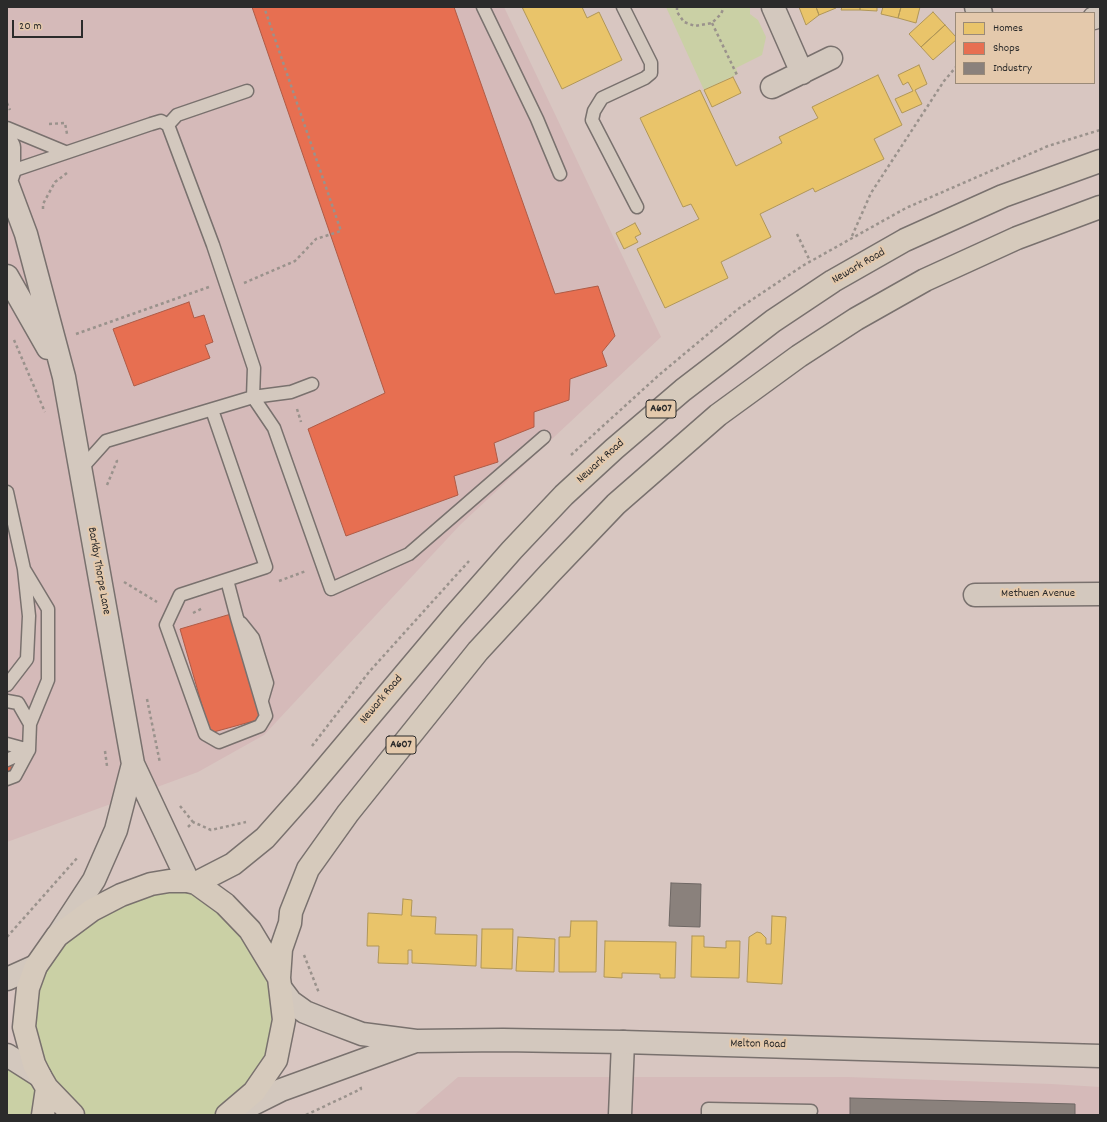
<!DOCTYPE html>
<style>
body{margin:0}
#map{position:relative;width:1107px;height:1122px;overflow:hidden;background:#d8c6c1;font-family:Dekko,sans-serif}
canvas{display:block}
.frame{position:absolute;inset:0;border:8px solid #2b2b2b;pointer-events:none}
.legend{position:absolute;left:955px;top:12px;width:140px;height:72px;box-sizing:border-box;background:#e4c9ac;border:1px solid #9a8a78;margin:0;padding:5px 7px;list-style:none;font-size:12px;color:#2b2b2b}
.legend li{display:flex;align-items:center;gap:8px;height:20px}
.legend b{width:20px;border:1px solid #9a8a78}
.scale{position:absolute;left:12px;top:20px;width:71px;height:18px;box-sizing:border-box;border:2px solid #2b2b2b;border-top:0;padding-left:5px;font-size:12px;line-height:14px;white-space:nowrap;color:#2b2b2b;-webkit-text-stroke:3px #e4c9ac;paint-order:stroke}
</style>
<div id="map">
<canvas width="1107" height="1122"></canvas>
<div class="frame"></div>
<ul class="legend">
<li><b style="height:11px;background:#e9c46a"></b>Homes</li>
<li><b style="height:11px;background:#e76f51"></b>Shops</li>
<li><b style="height:11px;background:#8a817c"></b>Industry</li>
</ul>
<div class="scale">20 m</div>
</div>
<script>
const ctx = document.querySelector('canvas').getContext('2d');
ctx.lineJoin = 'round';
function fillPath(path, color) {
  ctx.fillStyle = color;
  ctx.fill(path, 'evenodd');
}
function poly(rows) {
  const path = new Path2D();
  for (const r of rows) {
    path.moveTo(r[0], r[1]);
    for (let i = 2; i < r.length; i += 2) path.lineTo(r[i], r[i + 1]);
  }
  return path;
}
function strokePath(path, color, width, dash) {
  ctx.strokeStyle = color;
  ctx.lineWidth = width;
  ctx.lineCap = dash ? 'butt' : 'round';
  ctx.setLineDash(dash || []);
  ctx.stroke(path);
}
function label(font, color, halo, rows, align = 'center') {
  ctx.font = font + ' Dekko,sans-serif';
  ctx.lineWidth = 4;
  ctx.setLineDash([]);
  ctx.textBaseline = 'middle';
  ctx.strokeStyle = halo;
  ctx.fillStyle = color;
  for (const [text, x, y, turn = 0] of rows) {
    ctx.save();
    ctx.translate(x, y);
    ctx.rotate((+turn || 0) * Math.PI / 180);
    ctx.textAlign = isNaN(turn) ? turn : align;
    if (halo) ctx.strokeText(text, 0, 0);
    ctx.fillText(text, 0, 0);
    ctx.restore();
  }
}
fillPath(poly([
 [7,7,504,7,661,337,460,525,264,735,198,772,7,842],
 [458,1077,847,1077,1051,1084,1100,1087,1100,1115,414,1115]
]), '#d5bab9');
fillPath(poly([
 [666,7,750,7,750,14,758,20,766,37,762,55,736,68,738,74,704,90],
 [196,883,279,978,276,1060,227,1115,73,1115,47,1088,43,1115,7,1115,7,1055,39,1075,28,988,92,910]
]), '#cad0a5');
const homes = poly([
 [522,7,582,7,587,18,599,12,622,60,562,89,522,7],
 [799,7,816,7,819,15,806,25,799,7],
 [816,7,836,7,836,8,819,15,816,7],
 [842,7,860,7,860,10,841,10,842,7],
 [860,7,877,7,877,11,860,10,860,7],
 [883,7,901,7,898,18,881,14,883,7],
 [901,7,920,7,916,23,898,18,901,7],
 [933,12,945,25,921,47,909,34,933,12],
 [945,25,956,37,956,40,933,60,921,47,945,25],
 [919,65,927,84,915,90,922,104,902,113,895,99,913,91,908,82,903,85,898,75,919,65],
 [878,75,902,125,874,139,884,159,815,192,813,188,760,214,771,237,721,262,728,278,665,308,637,249,699,219,691,204,683,207,640,118,700,90,736,166,782,143,779,137,818,118,812,107,878,75],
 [733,77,741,93,712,107,704,90,733,77],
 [635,223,641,234,635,237,638,242,624,249,616,233,635,223],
 [403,899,412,900,411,916,436,917,435,934,477,935,476,966,412,963,412,950,408,950,408,964,378,963,379,946,367,946,368,913,402,915,403,899],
 [772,916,786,917,782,984,747,982,749,937,757,932,761,933,766,938,766,944,771,944,772,916],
 [571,921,597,921,596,972,559,972,559,937,570,937,571,921],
 [482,929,513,929,512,969,481,968,482,929],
 [692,936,704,936,704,947,726,948,726,941,740,941,739,978,691,977,692,936],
 [518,937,555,939,554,972,516,971,518,937],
 [605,941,676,942,675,978,660,978,660,974,622,973,622,978,604,977,605,941]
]);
fillPath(homes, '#e9c46a');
strokePath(homes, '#b09657', 1);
const shops = poly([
 [252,7,454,7,555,294,598,286,615,336,602,352,607,366,570,379,569,400,534,412,534,427,494,443,498,462,454,476,458,495,346,536,308,429,385,393,252,7],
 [189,302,194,318,204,315,213,342,205,345,210,358,134,386,113,329,189,302],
 [231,614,261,719,210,733,180,629,231,614],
 [7,757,15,776,7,785,7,757]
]);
fillPath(shops, '#e76f51');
strokePath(shops, '#af5b46', 1);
const industry = poly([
 [671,883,701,884,700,927,669,926,671,883],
 [850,1098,1075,1104,1075,1115,850,1115,850,1098]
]);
fillPath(industry, '#8a817c');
strokePath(industry, '#6e6764', 1);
const service = poly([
 [483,7,537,119,560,174],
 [623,7,651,63,651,73,645,78,602,98,594,111,592,120,637,207],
 [168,125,213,245,254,368,253,397,291,392,312,384],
 [7,128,65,152],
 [9,172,151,124,161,121,168,125,177,115,247,91],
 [212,410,266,567,180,595,166,625,205,734,219,742,260,726,266,716,237,618,227,580],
 [80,470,106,441,253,397,274,428,331,589,409,554,544,437],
 [7,492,24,569,29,616,27,659,7,685],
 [241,623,253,638,267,683,262,700],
 [7,701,18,703,30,724],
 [7,744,29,750,15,776,7,779],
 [7,760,29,750,30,724,48,680,48,609,24,569],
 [708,1115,708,1109,811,1111]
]);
const minor = poly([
 [773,7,802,73],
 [976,7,981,13],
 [1094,18,1100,16],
 [772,87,831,58],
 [7,143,9,147,9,172,7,178],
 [7,183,26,234,64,377,133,764,188,881],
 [7,276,48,348],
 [975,595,1100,594],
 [58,935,94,880,116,830,133,764],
 [620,1115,623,1042]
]);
const tertiary = poly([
 [7,979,36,966],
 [282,990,291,1002,305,1012,325,1020,362,1034,416,1041,503,1040,623,1042,1100,1056],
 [7,1055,40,1076],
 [235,1113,281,1090,413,1042]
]);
const trunk = poly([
 [196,883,233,864,265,838,305,793,453,617,512,550,564,495,614,449,683,390,773,321,833,281,905,240,1003,196,1100,161],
 [279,978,281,949,290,923,291,912,308,869,348,813,478,651,550,573,616,504,718,415,799,356,856,319,925,280,1017,238,1100,207],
 [43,1115,47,1088],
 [73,1115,47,1088,40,1076,34,1064,24,1027,28,988,36,966,57,936,92,910,121,895,151,884,169,881,188,881,196,883,225,904,250,930,279,978,284,1020,276,1060,254,1092,227,1115]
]);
strokePath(service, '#79716e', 15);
strokePath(minor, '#79716e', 25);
strokePath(tertiary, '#79716e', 25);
strokePath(trunk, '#79716e', 25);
strokePath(poly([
 [677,7,677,12,684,22,695,26,712,23,721,14,724,7],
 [712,23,737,75],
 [7,103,10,110],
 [49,124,65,123,67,134],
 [43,209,43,204,55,182,67,173],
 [797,234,810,261],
 [852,236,871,193,944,81,956,67],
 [244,283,295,261,316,239,341,231,264,7],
 [76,334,209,287],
 [14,340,45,412],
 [297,409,301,422],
 [571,455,659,375,738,309,804,265,906,208,1048,146,1100,130],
 [107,485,117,461,115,458],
 [279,581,306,571],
 [124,582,157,602],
 [193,613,203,608],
 [147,699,160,763],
 [312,746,369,672,469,561],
 [105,751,107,766],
 [180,806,193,822],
 [188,827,193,822,211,830,246,822],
 [7,937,78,857],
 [304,955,319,993],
 [306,1115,361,1089,360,1085]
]), '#9a928c', 2.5, [3, 3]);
strokePath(service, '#d3c8be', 12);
strokePath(minor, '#d3c8be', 22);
strokePath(tertiary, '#d3c8be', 22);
strokePath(trunk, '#d6cabc', 22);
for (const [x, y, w] of [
 [661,409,30],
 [401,745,30]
]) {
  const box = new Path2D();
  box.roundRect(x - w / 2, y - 9, w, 18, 3);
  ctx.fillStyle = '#e4c9ac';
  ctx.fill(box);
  strokePath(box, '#2b2b2b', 1);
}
label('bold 11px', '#2b2b2b', null, [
 ["A607",661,409],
 ["A607",401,745]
]);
label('12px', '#2b2b2b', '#e4c9ac', [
 ["Newark Road",859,267,-30],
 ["Newark Road",601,462,-42],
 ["Barkby Thorpe Lane",98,571,80],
 ["Methuen Avenue",1038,594],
 ["Newark Road",382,700,-50],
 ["Melton Road",758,1045,1]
]);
</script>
